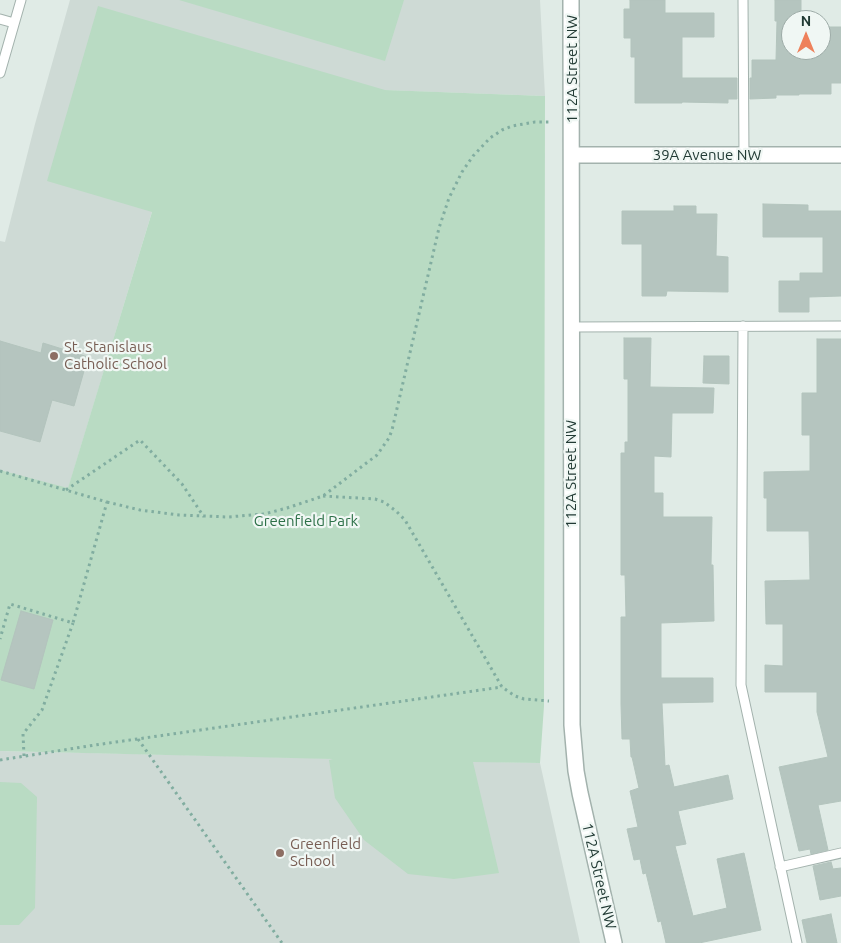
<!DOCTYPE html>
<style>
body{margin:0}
#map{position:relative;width:841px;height:943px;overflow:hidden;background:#e0ebe6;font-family:Ubuntu,sans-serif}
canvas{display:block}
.north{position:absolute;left:781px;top:10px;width:50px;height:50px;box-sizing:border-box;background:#f0f7f4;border:1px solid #9daba7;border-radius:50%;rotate:0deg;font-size:14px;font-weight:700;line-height:20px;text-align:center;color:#213a34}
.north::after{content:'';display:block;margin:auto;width:18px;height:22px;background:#ee815b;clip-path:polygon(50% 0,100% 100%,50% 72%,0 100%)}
</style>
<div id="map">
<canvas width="841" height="943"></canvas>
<div class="north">N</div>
</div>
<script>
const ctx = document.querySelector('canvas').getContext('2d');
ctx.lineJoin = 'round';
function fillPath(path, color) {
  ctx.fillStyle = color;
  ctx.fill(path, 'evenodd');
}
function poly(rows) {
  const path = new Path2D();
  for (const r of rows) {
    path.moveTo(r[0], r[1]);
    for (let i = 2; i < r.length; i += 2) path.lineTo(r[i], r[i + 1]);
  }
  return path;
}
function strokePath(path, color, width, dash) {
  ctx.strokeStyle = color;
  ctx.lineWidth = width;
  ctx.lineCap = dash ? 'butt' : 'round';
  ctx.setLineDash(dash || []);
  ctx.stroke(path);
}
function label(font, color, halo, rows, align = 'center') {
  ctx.font = font + ' Ubuntu,sans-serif';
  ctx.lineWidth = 4.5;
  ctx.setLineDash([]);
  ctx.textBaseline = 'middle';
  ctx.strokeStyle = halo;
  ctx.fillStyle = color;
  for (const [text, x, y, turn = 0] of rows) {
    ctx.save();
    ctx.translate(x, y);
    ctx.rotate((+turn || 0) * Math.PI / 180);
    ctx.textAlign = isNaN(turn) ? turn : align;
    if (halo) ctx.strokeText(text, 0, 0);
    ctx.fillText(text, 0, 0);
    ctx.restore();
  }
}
fillPath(poly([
 [70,0,540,0,545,96,191,83,68,489,0,470,0,241,5,242,35,124],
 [0,751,540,763,580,943,0,943]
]), '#cedad5');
fillPath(poly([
 [179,0,404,0,385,61],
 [98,6,385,90,545,96,544,706,540,763,473,762,499,873,454,879,408,874,364,840,335,798,329,760,333,759,0,751,0,470,68,488,152,212,47,181],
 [0,782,21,783,37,797,35,908,19,925,0,925]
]), '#b9dbc3');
const building = poly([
 [630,0,665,0,665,13,714,13,714,37,682,37,682,78,737,78,737,99,728,99,728,103,682,102,682,103,635,103,635,57,631,57,631,38,624,38,624,9,630,9,630,0],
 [775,0,801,0,801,20,791,20,791,50,821,50,821,27,841,27,841,83,831,83,831,94,799,94,799,95,776,95,776,98,750,99,750,78,752,78,752,60,776,60,777,21,775,21,775,0],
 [763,204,808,205,808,211,841,211,841,296,809,297,809,312,779,312,779,281,800,281,800,273,823,273,823,237,763,237,763,204],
 [674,206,696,206,696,214,717,214,716,256,728,257,728,292,667,291,666,296,642,296,642,244,622,244,622,211,674,211,674,206],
 [624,338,651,338,650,387,714,388,713,413,672,413,671,457,654,456,654,493,663,493,663,517,712,517,711,565,713,565,714,621,661,623,661,678,713,678,713,702,662,703,665,766,669,765,674,787,728,775,733,799,678,811,686,844,675,846,693,916,727,908,717,859,744,853,761,930,699,943,666,943,661,921,658,922,646,873,643,874,640,859,634,860,627,829,638,827,630,791,639,788,632,757,631,757,630,739,622,739,621,704,621,617,626,617,625,575,621,575,621,453,625,453,625,442,628,442,628,379,624,379,624,338],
 [817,339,841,339,841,801,818,805,828,850,811,854,810,849,799,851,779,767,828,757,817,712,817,692,765,692,765,665,783,666,783,624,766,624,765,581,810,580,809,531,767,531,767,498,764,498,764,472,810,471,810,435,802,435,802,393,817,393,817,339],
 [0,341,41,353,43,343,88,357,74,406,52,400,40,442,0,431,0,341],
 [704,356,729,356,729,384,703,383,704,356],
 [21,611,53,620,34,689,1,680,21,611],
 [831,862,833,869,841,868,841,896,820,900,813,866,831,862],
 [831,914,837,943,807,943,802,920,831,914]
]);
fillPath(building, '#b5c5bf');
strokePath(building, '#b3c4bd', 1);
const lane = poly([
 [743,0,744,156],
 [0,19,14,23],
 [0,73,21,0],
 [743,326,741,685,797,943],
 [571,327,841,326],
 [780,867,841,853]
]);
const street = poly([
 [571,0,572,725,576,771,580,793,614,943],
 [572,155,841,155]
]);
strokePath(lane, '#a3b2ad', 11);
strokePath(street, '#a3b2ad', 18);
strokePath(poly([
 [0,471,107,502,73,623,10,604,0,639],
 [66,490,140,440,182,484,204,517],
 [323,496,375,499,384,502,396,511,405,520,502,687,515,696,524,699,549,701],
 [107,502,140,510,179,515,228,517,264,514,287,508,323,496,377,455,389,438,392,430,439,228,449,198,462,172,473,156,490,138,502,130,512,126,535,122,549,122],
 [138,739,282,943],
 [24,756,23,734,42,710,73,623],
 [0,760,95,745,502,687]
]), '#81ada0', 3, [2.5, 4]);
strokePath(lane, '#fff', 9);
strokePath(street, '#fff', 15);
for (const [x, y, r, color] of [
 [54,356,5,"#8d6e63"],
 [280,853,5,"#8d6e63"]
]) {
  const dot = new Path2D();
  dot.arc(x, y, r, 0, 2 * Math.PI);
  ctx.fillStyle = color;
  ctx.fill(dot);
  strokePath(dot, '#f0f7f4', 2);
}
label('15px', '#213a34', '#f0f7f4', [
 ["112A Street NW",572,69,-90],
 ["39A Avenue NW",707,155],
 ["112A Street NW",571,474,-90],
 ["112A Street NW",599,876,77]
]);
label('15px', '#785e54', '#f0f7f4', [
 ["St. Stanislaus",64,347],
 ["Catholic School",64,364],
 ["Greenfield",290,844],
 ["School",290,861]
], 'left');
label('15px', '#2d7048', '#f0f7f4', [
 ["Greenfield Park",306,521]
]);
</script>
